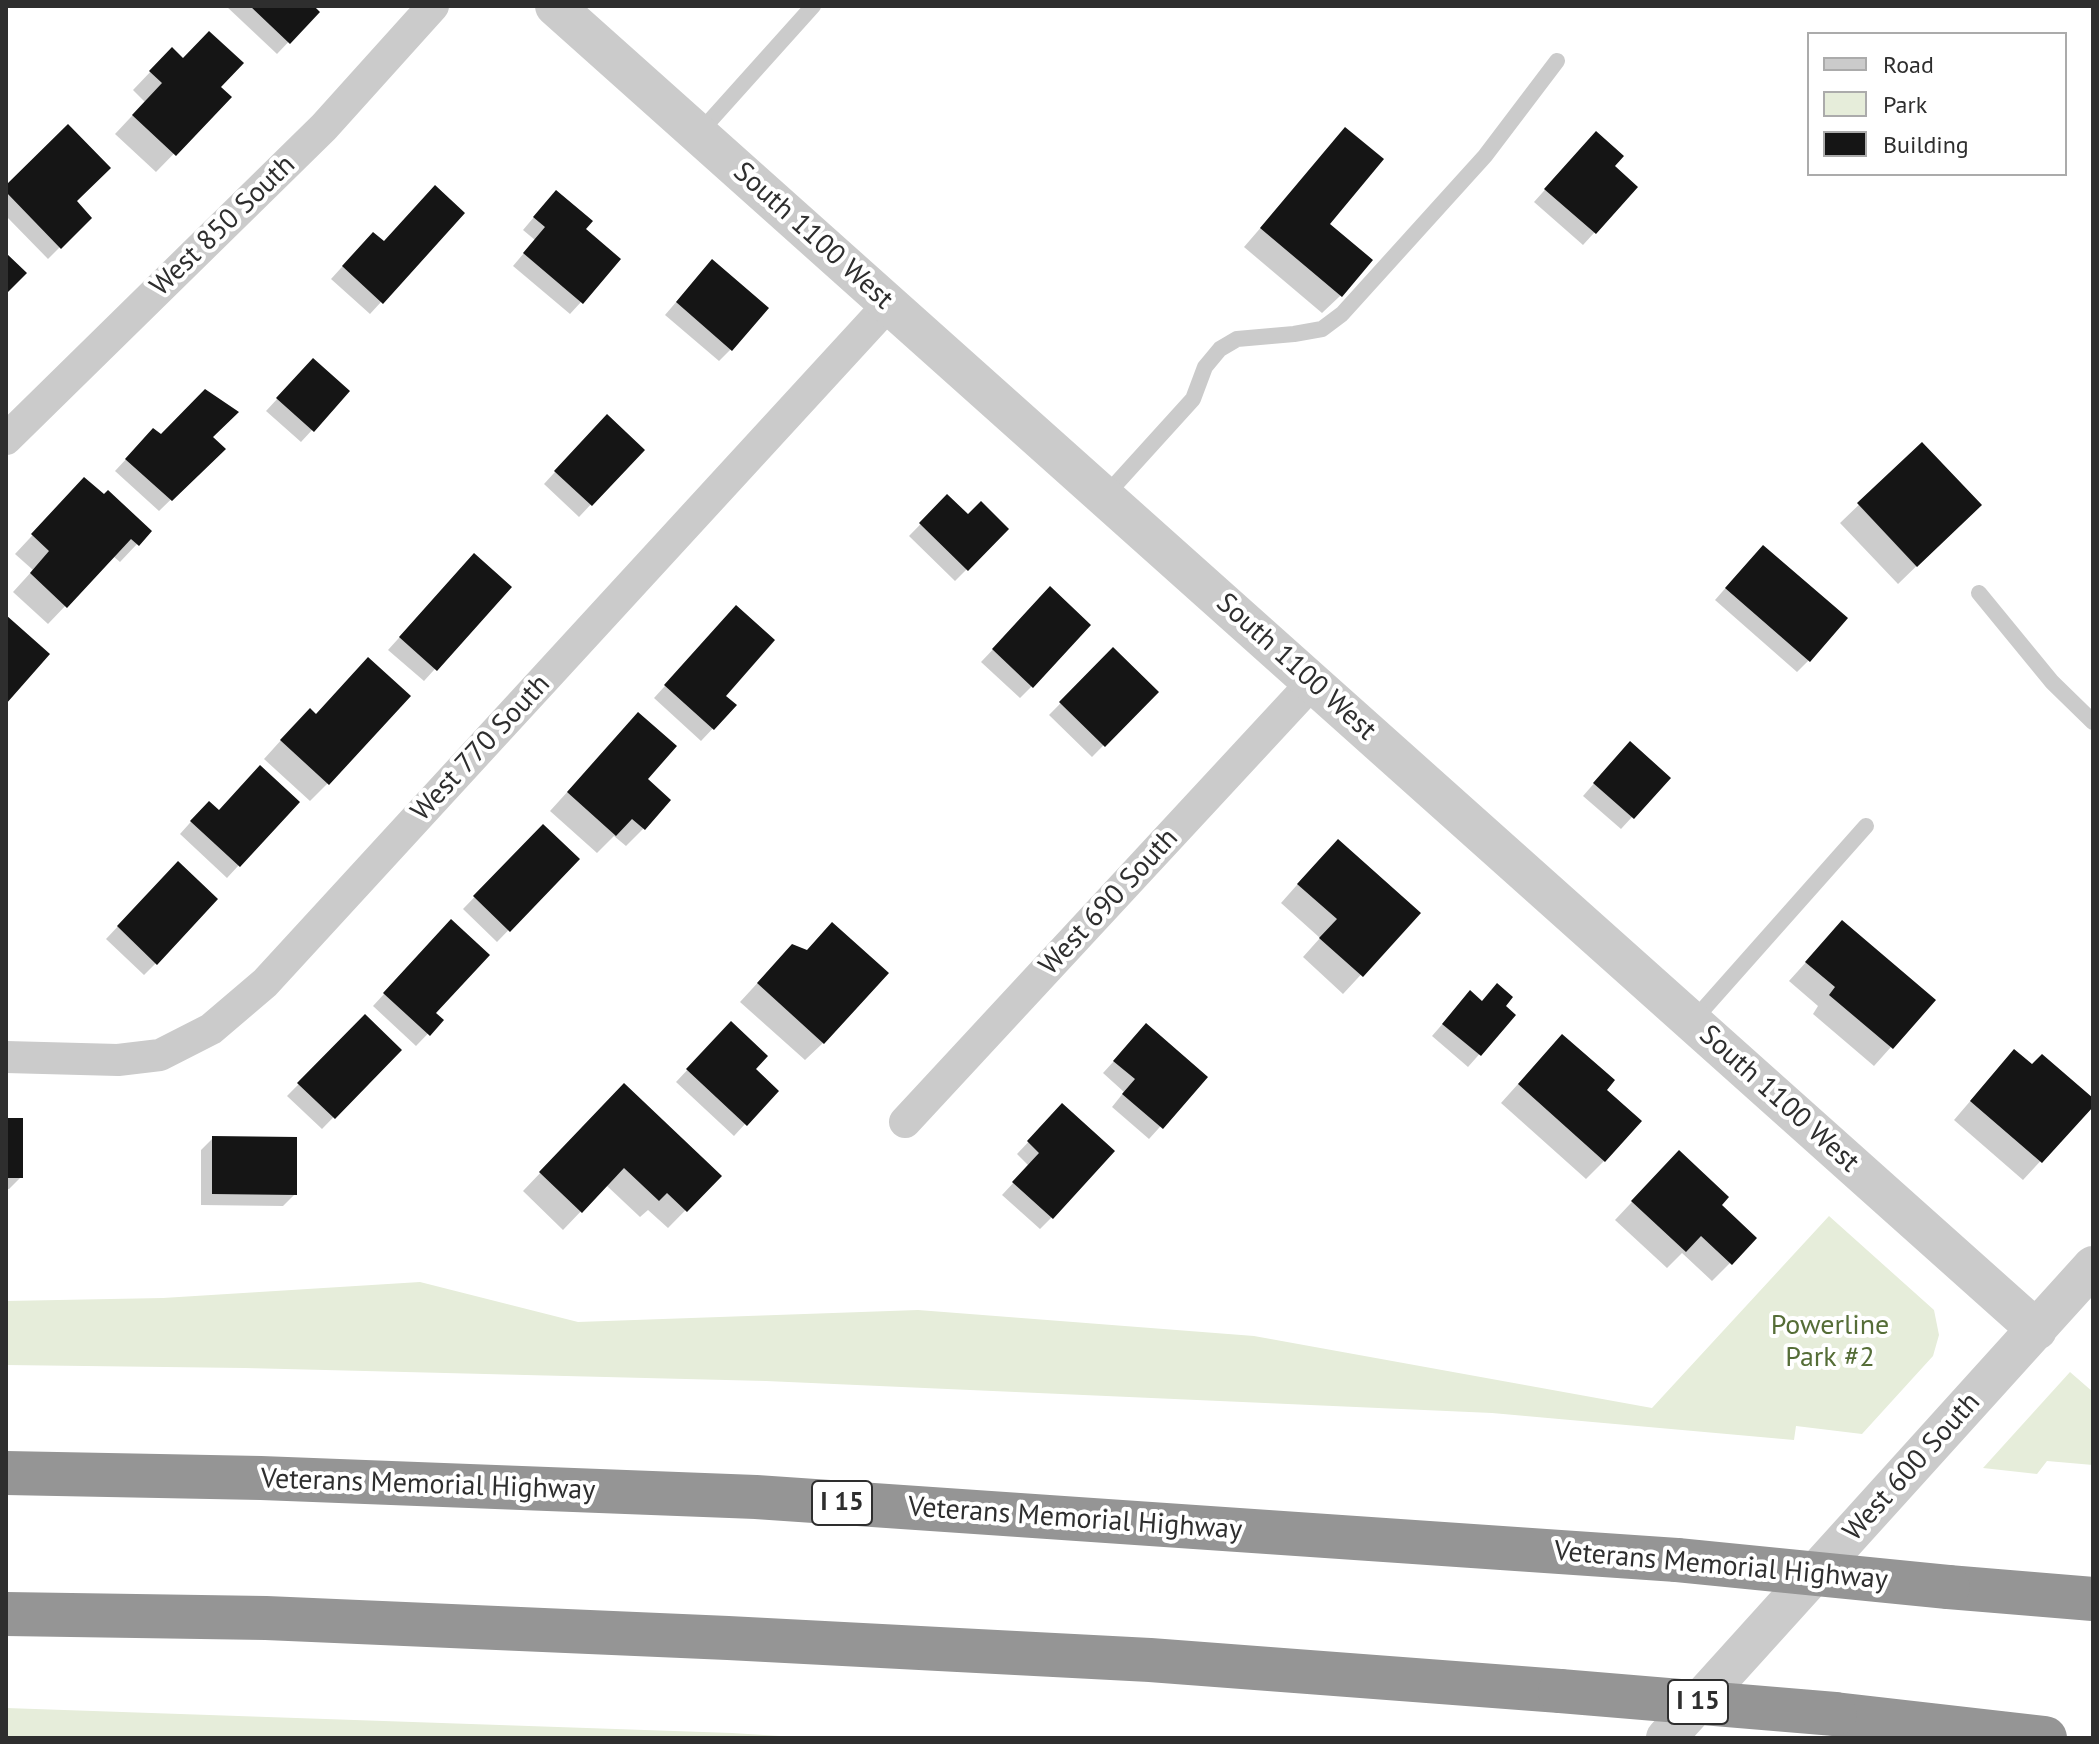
<!DOCTYPE html>
<style>
body{margin:0}
#map{position:relative;width:2099px;height:1744px;overflow:hidden;background:#fff;font-family:"PT Sans",sans-serif}
canvas{display:block}
.frame{position:absolute;inset:0;border:8px solid #2e2e2e;pointer-events:none}
.legend{position:absolute;left:1807px;top:32px;width:260px;height:144px;box-sizing:border-box;background:#fff;border:2px solid #ababab;margin:0;padding:10px 14px;list-style:none;font-size:24px;color:#2e2e2e}
.legend li{display:flex;align-items:center;gap:16px;height:40px}
.legend b{width:40px;border:2px solid #ababab}
</style>
<div id="map">
<canvas width="2099" height="1744"></canvas>
<div class="frame"></div>
<ul class="legend">
<li><b style="height:10px;background:#cbcbcb"></b>Road</li>
<li><b style="height:22px;background:#e6edda"></b>Park</li>
<li><b style="height:22px;background:#151515"></b>Building</li>
</ul>
</div>
<script>
const ctx = document.querySelector('canvas').getContext('2d');
ctx.lineJoin = 'round';
function fillPath(path, color) {
  ctx.fillStyle = color;
  ctx.fill(path, 'evenodd');
}
function poly(rows) {
  const path = new Path2D();
  for (const r of rows) {
    path.moveTo(r[0], r[1]);
    for (let i = 2; i < r.length; i += 2) path.lineTo(r[i], r[i + 1]);
  }
  return path;
}
function strokePath(path, color, width, dash) {
  ctx.strokeStyle = color;
  ctx.lineWidth = width;
  ctx.lineCap = dash ? 'butt' : 'round';
  ctx.setLineDash(dash || []);
  ctx.stroke(path);
}
function label(font, color, halo, rows, align = 'center') {
  ctx.font = font + ' "PT Sans",sans-serif';
  ctx.lineWidth = 8;
  ctx.setLineDash([]);
  ctx.textBaseline = 'middle';
  ctx.strokeStyle = halo;
  ctx.fillStyle = color;
  for (const [text, x, y, turn = 0] of rows) {
    ctx.save();
    ctx.translate(x, y);
    ctx.rotate((+turn || 0) * Math.PI / 180);
    ctx.textAlign = isNaN(turn) ? turn : align;
    if (halo) ctx.strokeText(text, 0, 0);
    ctx.fillText(text, 0, 0);
    ctx.restore();
  }
}
fillPath(poly([
 [1829,1216,1934,1310,1939,1335,1933,1356,1862,1434,1796,1426,1794,1440,1492,1413,766,1381,245,1368,6,1365,6,1301,163,1298,420,1282,578,1322,918,1310,1254,1336,1652,1408],
 [2070,1372,2093,1392,2093,1465,2047,1461,2037,1474,1983,1468],
 [6,1708,732,1733,812,1738,6,1738]
]), '#e6edda');
fillPath(poly([
 [226,6,312,6,317,12,277,54],
 [154,68,219,87,229,97,156,172,115,134,145,102,133,90],
 [1345,130,1327,224,1340,296,1322,313,1244,247],
 [1584,146,1636,187,1583,245,1534,202],
 [6,188,74,202,90,217,48,259,6,216],
 [545,204,583,229,581,302,570,314,513,266,535,240,523,230],
 [361,246,381,302,370,314,331,279],
 [701,273,731,349,719,361,665,315],
 [302,372,347,392,301,442,266,411],
 [595,428,642,450,579,517,544,484],
 [161,437,210,437,223,449,159,511,115,471,141,443],
 [1922,444,1961,523,1898,584,1840,523],
 [84,480,137,544,120,562,113,556,48,624,13,592,33,570,15,554],
 [947,497,968,517,1007,529,955,581,909,536],
 [1751,559,1809,660,1797,672,1715,600],
 [463,567,509,587,424,681,388,650],
 [1039,601,1032,686,1020,698,981,662],
 [725,620,723,696,734,706,701,741,654,698],
 [1113,650,1156,692,1092,757,1049,715],
 [638,714,645,779,644,828,626,846,614,836,597,853,550,811],
 [316,716,328,783,310,801,264,759,292,728],
 [1618,756,1668,778,1621,829,1583,796],
 [297,802,227,878,180,834,197,815],
 [543,826,577,859,497,942,463,909],
 [1320,859,1418,913,1343,994,1303,957,1320,938,1281,903],
 [166,875,156,963,144,975,106,939],
 [439,934,434,1013,441,1020,416,1046,373,1006],
 [1825,941,1933,1000,1874,1066,1813,1014,1818,1006,1789,981],
 [774,965,823,1043,805,1060,740,1002],
 [1482,1002,1503,1006,1514,1015,1468,1067,1432,1036,1459,1005],
 [365,1017,399,1050,322,1129,287,1096],
 [720,1035,753,1069,745,1124,734,1136,676,1082],
 [1135,1038,1205,1077,1149,1139,1112,1107,1124,1092,1103,1073],
 [1545,1054,1604,1161,1586,1179,1501,1103],
 [2032,1066,2093,1101,2093,1104,2023,1180,1954,1120,1997,1070],
 [606,1104,719,1176,668,1228,648,1210,640,1217,606,1185,563,1230,523,1191],
 [1051,1118,1052,1217,1040,1229,1002,1195,1029,1166,1017,1154],
 [6,1120,21,1177,9,1189,6,1189],
 [213,1138,295,1194,283,1206,201,1205,201,1150],
 [1661,1171,1719,1205,1730,1263,1712,1281,1682,1253,1667,1268,1615,1220]
]), '#0003');
fillPath(poly([
 [250,6,314,6,320,12,290,44],
 [209,31,244,63,221,87,232,97,176,156,132,115,162,83,149,71,172,47,183,58],
 [68,124,111,168,77,201,92,218,61,249,6,192,6,185],
 [1345,127,1384,159,1330,224,1373,260,1342,297,1260,228],
 [1596,131,1624,156,1615,166,1638,187,1596,234,1544,189],
 [435,185,465,213,383,304,342,266,373,232,384,241],
 [556,190,593,221,586,229,621,259,583,304,523,253,545,227,533,217],
 [6,253,27,273,6,294],
 [712,259,769,308,732,351,676,302],
 [313,358,350,391,314,432,276,398],
 [205,389,239,412,213,437,226,449,172,501,125,459,153,428,161,434],
 [607,414,645,450,592,506,554,471],
 [1922,442,1982,505,1917,567,1857,503],
 [84,477,104,494,108,490,152,531,139,546,131,539,67,608,30,573,49,551,31,534],
 [947,494,968,514,981,501,1009,529,968,571,919,523],
 [1763,545,1848,618,1810,662,1725,588],
 [474,553,512,587,437,671,399,637],
 [1050,586,1091,625,1033,688,992,649],
 [736,605,775,640,726,696,737,705,714,730,664,685],
 [6,615,50,654,6,704],
 [1113,647,1159,692,1105,747,1059,702],
 [368,657,411,696,329,785,280,740,310,708,316,714],
 [638,712,677,746,648,779,671,800,645,830,632,819,616,836,567,792],
 [1630,741,1671,778,1634,819,1593,783],
 [260,765,300,802,240,867,190,821,209,801,219,810],
 [543,824,580,859,510,932,473,896],
 [1338,839,1421,913,1363,977,1319,938,1337,919,1297,884],
 [178,861,218,899,157,965,117,926],
 [451,919,490,955,436,1013,444,1020,430,1036,383,993],
 [1842,920,1936,1000,1893,1049,1829,995,1835,987,1805,962],
 [832,922,889,973,824,1044,757,983,792,944,807,950],
 [1497,983,1513,997,1506,1006,1516,1015,1481,1056,1442,1024,1470,990,1482,1001],
 [365,1014,402,1050,335,1119,297,1083],
 [731,1021,768,1056,756,1069,779,1091,747,1126,686,1069],
 [1146,1023,1208,1077,1163,1129,1122,1094,1135,1079,1113,1061],
 [1562,1034,1615,1080,1607,1090,1642,1121,1605,1162,1518,1084],
 [2014,1049,2032,1064,2042,1054,2093,1098,2093,1107,2042,1163,1970,1101],
 [624,1083,722,1176,687,1212,667,1193,659,1201,624,1168,582,1213,539,1172],
 [1062,1103,1115,1151,1053,1219,1012,1182,1039,1153,1027,1141],
 [6,1118,23,1118,23,1178,6,1178],
 [212,1136,297,1137,297,1195,212,1194],
 [1679,1150,1729,1197,1722,1205,1757,1238,1732,1265,1701,1236,1686,1252,1631,1201]
]), '#151515');
strokePath(poly([
 [699,133,813,6],
 [1105,496,1193,399,1205,367,1220,349,1237,339,1294,334,1322,329,1342,314,1485,156,1557,61],
 [1979,593,2052,682,2093,722],
 [1692,1022,1866,826]
]), '#cbcbcb', 16);
strokePath(poly([
 [6,439,324,127,433,6],
 [6,1057,118,1060,160,1055,211,1029,265,983,889,304],
 [905,1122,1313,682]
]), '#cbcbcb', 32);
strokePath(poly([
 [555,6,2037,1330],
 [1666,1738,2093,1266]
]), '#cbcbcb', 40);
strokePath(poly([
 [6,1473,261,1478,756,1497,1677,1560],
 [1948,1587,2093,1599],
 [6,1614,266,1618,728,1638,1150,1660,1560,1691],
 [1835,1714,2045,1738]
]), '#959595', 44);
strokePath(poly([
 [1677,1560,1948,1587],
 [1560,1691,1835,1714]
]), '#959595', 44);
for (const [x, y, w] of [
 [842,1503,60],
 [1698,1702,60]
]) {
  const box = new Path2D();
  box.roundRect(x - w / 2, y - 22, w, 44, 6);
  ctx.fillStyle = '#fff';
  ctx.fill(box);
  strokePath(box, '#2e2e2e', 2);
}
label('bold 26px', '#2e2e2e', null, [
 ["I 15",842,1503],
 ["I 15",1698,1702]
]);
label('28px', '#2e2e2e', '#fff', [
 ["West 850 South",223,226,-44],
 ["South 1100 West",813,236,42],
 ["South 1100 West",1296,667,42],
 ["West 770 South",481,748,-47],
 ["West 690 South",1109,902,-47],
 ["South 1100 West",1779,1099,42],
 ["West 600 South",1912,1467,-48],
 ["Veterans Memorial Highway",428,1485,2],
 ["Veterans Memorial Highway",1075,1519,4],
 ["Veterans Memorial Highway",1721,1566,5]
]);
label('28px', '#556d37', '#fff', [
 ["Powerline",1830,1326],
 ["Park #2",1830,1358]
]);
</script>
